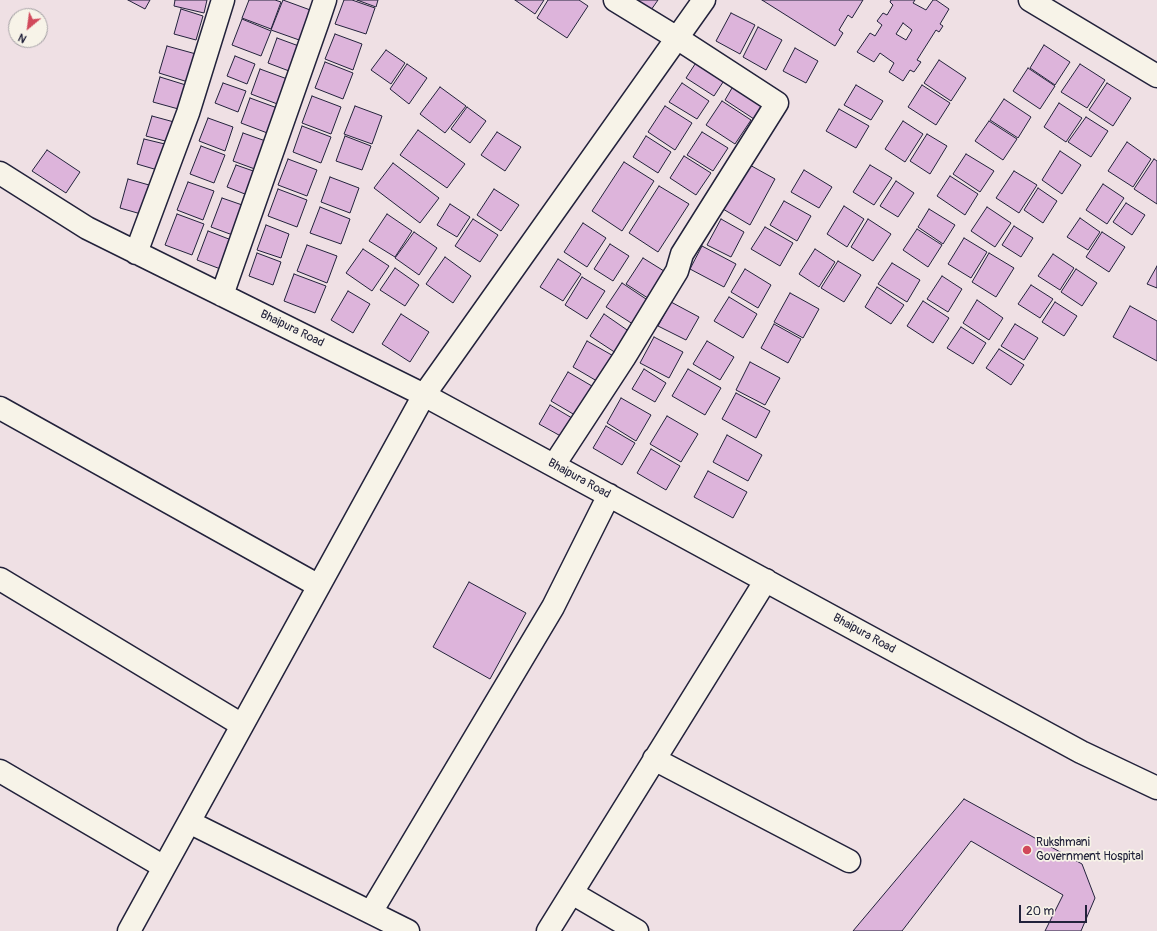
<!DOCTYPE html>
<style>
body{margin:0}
#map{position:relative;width:1157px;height:931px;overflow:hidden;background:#efe0e4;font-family:Pangolin,sans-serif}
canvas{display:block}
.north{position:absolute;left:8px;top:8px;width:40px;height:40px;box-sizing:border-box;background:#f7f3e8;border:1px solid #a29fa3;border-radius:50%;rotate:209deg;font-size:11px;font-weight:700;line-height:16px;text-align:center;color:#22223b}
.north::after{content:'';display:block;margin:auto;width:14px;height:18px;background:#d1495b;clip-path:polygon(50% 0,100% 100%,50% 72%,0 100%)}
.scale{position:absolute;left:1019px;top:905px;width:68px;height:18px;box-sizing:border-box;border:2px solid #22223b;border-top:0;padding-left:5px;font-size:12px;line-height:14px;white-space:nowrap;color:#22223b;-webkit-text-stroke:3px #f7f3e8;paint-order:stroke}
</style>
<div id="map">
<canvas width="1157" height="931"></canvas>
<div class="north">N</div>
<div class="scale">20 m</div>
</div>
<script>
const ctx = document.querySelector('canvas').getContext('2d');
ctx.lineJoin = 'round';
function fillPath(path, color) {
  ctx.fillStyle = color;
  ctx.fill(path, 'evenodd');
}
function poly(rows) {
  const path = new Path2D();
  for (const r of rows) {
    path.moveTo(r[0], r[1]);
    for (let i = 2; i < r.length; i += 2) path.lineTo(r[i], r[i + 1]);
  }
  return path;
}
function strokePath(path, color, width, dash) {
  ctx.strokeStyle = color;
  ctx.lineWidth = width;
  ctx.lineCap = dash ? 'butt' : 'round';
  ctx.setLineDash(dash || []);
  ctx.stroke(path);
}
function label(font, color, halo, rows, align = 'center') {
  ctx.font = font + ' Pangolin,sans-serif';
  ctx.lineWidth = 3.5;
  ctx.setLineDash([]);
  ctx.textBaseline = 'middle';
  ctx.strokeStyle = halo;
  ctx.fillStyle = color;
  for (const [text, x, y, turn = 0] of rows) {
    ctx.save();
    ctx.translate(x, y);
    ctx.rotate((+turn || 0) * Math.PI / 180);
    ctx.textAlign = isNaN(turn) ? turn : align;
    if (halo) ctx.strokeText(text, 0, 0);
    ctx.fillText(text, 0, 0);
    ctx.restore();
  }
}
const building = poly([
 [128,0,150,0,145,9,128,0],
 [175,0,207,0,204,13,174,6,175,0],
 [249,0,275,0,281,2,271,29,242,18,249,0],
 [283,0,313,11,302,41,271,30,283,0],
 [344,0,352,0,375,8,366,34,335,24,344,0],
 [357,0,378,0,376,7,357,0],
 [515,0,544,0,535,14,515,0],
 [548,0,579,0,588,6,567,38,537,18,548,0],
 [638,0,658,0,651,10,638,0],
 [762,0,863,0,852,18,848,15,839,30,843,33,835,46,762,0],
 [891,0,915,0,913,3,926,10,933,0,936,0,949,9,940,24,943,26,939,32,936,30,917,60,921,62,914,72,910,70,903,81,889,72,894,63,880,53,874,62,857,52,870,33,875,36,882,25,877,21,883,13,887,15,893,5,890,2,891,0],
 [903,23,912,30,906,40,896,34,903,23],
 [181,9,203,16,196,40,174,34,181,9],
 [731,13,755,25,740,54,716,41,731,13],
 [242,19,271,31,261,56,232,45,242,19],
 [758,27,782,40,766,70,743,57,758,27],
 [335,34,362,44,353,70,325,59,335,34],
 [277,38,307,49,297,74,268,63,277,38],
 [1044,45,1070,62,1055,85,1030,68,1044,45],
 [167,46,196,54,188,82,159,73,167,46],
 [795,48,818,61,806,83,783,71,795,48],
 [386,50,405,63,391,84,371,70,386,50],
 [235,56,255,64,247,84,227,76,235,56],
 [699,58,727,76,714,96,686,78,699,58],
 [939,60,966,78,951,101,924,83,939,60],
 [325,62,353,73,343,99,315,88,325,62],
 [407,64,427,78,409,104,390,89,407,64],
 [1080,64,1105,80,1087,108,1061,92,1080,64],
 [1028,68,1055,86,1040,109,1013,91,1028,68],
 [260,69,290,80,280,105,251,94,260,69],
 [160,77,189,86,182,110,153,102,160,77],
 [223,83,246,91,238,112,215,103,223,83],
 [682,83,709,101,697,119,669,102,682,83],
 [735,83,765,102,754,119,725,100,735,83],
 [1107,83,1131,98,1113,126,1089,110,1107,83],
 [856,85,883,101,871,120,844,105,856,85],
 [922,85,950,103,936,125,908,107,922,85],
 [440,87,466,106,445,133,420,114,440,87],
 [312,96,341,107,331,134,302,123,312,96],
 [250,98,280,109,270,134,241,123,250,98],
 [1004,99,1031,117,1018,138,990,120,1004,99],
 [722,101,751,120,735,144,706,125,722,101],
 [1059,103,1082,118,1066,142,1044,127,1059,103],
 [355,106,382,116,372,144,344,134,355,106],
 [665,106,692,123,675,150,648,132,665,106],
 [467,107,486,121,470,143,451,129,467,107],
 [839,109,869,126,856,148,826,131,839,109],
 [152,116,174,122,169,142,146,136,152,116],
 [1086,117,1108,131,1091,157,1068,142,1086,117],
 [208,118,233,127,225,151,199,141,208,118],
 [903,121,923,134,905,162,885,149,903,121],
 [989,121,1017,139,1003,160,975,141,989,121],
 [302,126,331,137,321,163,293,152,302,126],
 [418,130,465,164,447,188,400,155,418,130],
 [497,132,521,147,505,171,481,155,497,132],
 [702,132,728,148,713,171,687,155,702,132],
 [243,133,274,144,263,172,233,161,243,133],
 [927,134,947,146,930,174,910,161,927,134],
 [345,136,371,146,362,170,336,161,345,136],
 [646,136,671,152,658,173,633,157,646,136],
 [144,139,169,145,161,171,137,164,144,139],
 [1127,142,1151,159,1133,187,1108,171,1127,142],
 [201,146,225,155,214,183,190,174,201,146],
 [47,150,80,172,66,193,32,171,47,150],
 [1060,151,1081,165,1062,194,1042,180,1060,151],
 [966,154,994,171,980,192,953,174,966,154],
 [684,156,711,173,696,195,670,178,684,156],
 [288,159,317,170,307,196,278,185,288,159],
 [1154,159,1157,161,1157,204,1134,189,1154,159],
 [624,162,654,181,622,231,592,211,624,162],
 [393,163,439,198,420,223,374,188,393,163],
 [748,164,775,179,750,225,723,209,748,164],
 [236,165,259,173,250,196,227,187,236,165],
 [870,165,892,178,874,205,853,192,870,165],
 [804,170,832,187,819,208,791,192,804,170],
 [1014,171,1037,185,1019,213,996,198,1014,171],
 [950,176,978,194,965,215,937,196,950,176],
 [330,177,359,188,350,213,321,202,330,177],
 [128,179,156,187,148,216,120,208,128,179],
 [896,181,914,193,898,217,880,206,896,181],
 [188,182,214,191,203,220,177,210,188,182],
 [1103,184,1124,198,1107,224,1086,210,1103,184],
 [659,186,689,204,658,252,629,233,659,186],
 [1038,188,1057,201,1043,223,1024,210,1038,188],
 [278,189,307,200,297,227,268,216,278,189],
 [494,189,519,205,501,231,477,215,494,189],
 [222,198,248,207,238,237,211,227,222,198],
 [784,201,811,216,797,241,770,225,784,201],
 [1126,203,1145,215,1132,235,1113,222,1126,203],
 [450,204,470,217,457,237,437,225,450,204],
 [844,206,864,219,847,247,827,234,844,206],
 [320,207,350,219,341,244,310,233,320,207],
 [987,207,1011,223,995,247,971,231,987,207],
 [929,209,955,225,943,244,918,227,929,209],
 [177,214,204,224,192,255,165,245,177,214],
 [387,214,412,231,395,257,369,241,387,214],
 [1080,218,1100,232,1088,250,1067,237,1080,218],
 [473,219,498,235,480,262,455,246,473,219],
 [721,219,744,232,731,257,707,245,721,219],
 [868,219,891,234,873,261,851,247,868,219],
 [583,223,606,238,587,267,564,252,583,223],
 [266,225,289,234,281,258,257,250,266,225],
 [1014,226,1033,238,1021,257,1002,245,1014,226],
 [765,227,793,243,780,266,751,249,765,227],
 [917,229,942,245,928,267,903,250,917,229],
 [208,231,234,241,223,270,197,260,208,231],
 [414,232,437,248,419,275,395,258,414,232],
 [1102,232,1125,247,1109,272,1086,257,1102,232],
 [964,238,987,252,971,278,948,264,964,238],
 [610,244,629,256,613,281,594,269,610,244],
 [307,245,337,256,327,283,297,271,307,245],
 [702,246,736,264,724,287,690,269,702,246],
 [363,249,389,266,372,291,346,273,363,249],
 [815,249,835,262,819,287,799,274,815,249],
 [257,253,281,262,273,285,249,276,257,253],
 [989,253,1014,268,996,297,972,282,989,253],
 [1053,254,1074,268,1060,290,1038,276,1053,254],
 [445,257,471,276,453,303,426,284,445,257],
 [643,258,672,276,654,302,626,284,643,258],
 [558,259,581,274,563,301,540,287,558,259],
 [838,261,861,275,844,302,821,288,838,261],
 [892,263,920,280,907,302,878,284,892,263],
 [1157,266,1157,288,1147,284,1157,266],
 [395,268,419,285,405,306,380,290,395,268],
 [745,269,771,285,758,308,731,292,745,269],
 [1076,269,1097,283,1082,306,1061,292,1076,269],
 [294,274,326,286,315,313,284,301,294,274],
 [942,276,962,289,948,312,927,299,942,276],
 [582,277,605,291,587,319,565,305,582,277],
 [622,283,652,303,636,326,606,307,622,283],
 [1031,285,1053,299,1040,318,1018,304,1031,285],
 [877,287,904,305,891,324,865,307,877,287],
 [348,291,370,304,353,333,331,320,348,291],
 [790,293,819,309,803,338,774,322,790,293],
 [729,297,757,314,743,338,714,321,729,297],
 [977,300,1003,318,989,340,963,323,977,300],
 [923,301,949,318,933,343,907,326,923,301],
 [671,302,699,317,686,340,658,326,671,302],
 [1055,302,1077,316,1064,336,1042,322,1055,302],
 [1130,306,1157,321,1157,361,1113,337,1130,306],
 [401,314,429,332,410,362,382,344,401,314],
 [604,314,630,332,616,353,590,336,604,314],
 [774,324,801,339,788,363,761,348,774,324],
 [1015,324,1038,338,1024,360,1001,346,1015,324],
 [961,327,986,343,973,364,947,348,961,327],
 [654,337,683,352,669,378,640,363,654,337],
 [587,341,617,358,602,384,573,367,587,341],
 [707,341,734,357,720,380,693,364,707,341],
 [999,349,1024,365,1011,385,986,368,999,349],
 [750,362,780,378,765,405,736,390,750,362],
 [644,369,666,383,655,402,632,389,644,369],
 [688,369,721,388,705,415,672,396,688,369],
 [568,372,597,389,580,418,551,401,568,372],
 [736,393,770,411,756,438,722,419,736,393],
 [621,398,651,415,636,441,607,423,621,398],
 [550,405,577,421,566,439,539,424,550,405],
 [667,416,698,434,681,462,650,444,667,416],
 [606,426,635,443,622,465,593,448,606,426],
 [727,435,762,455,748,481,713,462,727,435],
 [651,449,680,466,666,490,637,473,651,449],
 [708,471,747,492,733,518,694,497,708,471],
 [469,582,526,613,490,679,433,647,469,582],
 [964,799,1082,864,1095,898,1081,931,1045,931,1063,895,971,841,902,931,853,931,964,799]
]);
fillPath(building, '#ddb4db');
strokePath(building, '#22223b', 1);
const minor = poly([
 [1030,0,1157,76],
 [0,173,87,228,424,395,1081,752,1157,788],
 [136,253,188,113,223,0],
 [222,295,318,21,325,0],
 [0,408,319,586],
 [554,465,624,358,677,271,682,254,777,103,677,38,615,0],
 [0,579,242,725],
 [654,759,849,861],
 [0,771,164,867],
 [189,822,408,931],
 [572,893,637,931],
 [371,912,553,607,609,495],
 [129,931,424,395,704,0],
 [548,931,766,580]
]);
strokePath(minor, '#22223b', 25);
strokePath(minor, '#f7f3e8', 22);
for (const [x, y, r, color] of [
 [1027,850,5,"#d1495b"]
]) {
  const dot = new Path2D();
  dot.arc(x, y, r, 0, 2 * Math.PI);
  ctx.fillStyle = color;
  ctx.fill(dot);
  strokePath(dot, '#f7f3e8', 1.5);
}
label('12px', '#22223b', '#f7f3e8', [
 ["Bhaipura Road",292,329,26],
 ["Bhaipura Road",579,479,29],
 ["Bhaipura Road",864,634,29]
]);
label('12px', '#22223b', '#f7f3e8', [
 ["Rukshmani",1036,843],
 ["Government Hospital",1036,857]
], 'left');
</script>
